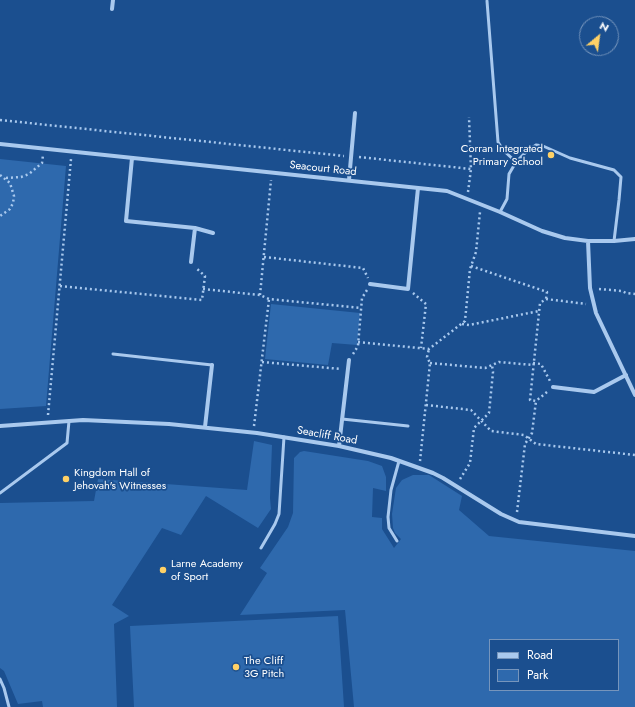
<!DOCTYPE html>
<style>
body{margin:0}
#map{position:relative;width:635px;height:707px;overflow:hidden;background:#1b4f8f;font-family:Jost,sans-serif}
canvas{display:block}
.legend{position:absolute;left:489px;top:639px;width:130px;height:52px;box-sizing:border-box;background:#1b4f8f;border:1px solid #7695bc;margin:0;padding:5px 7px;list-style:none;font-size:12px;color:#fff}
.legend li{display:flex;align-items:center;gap:8px;height:20px}
.legend b{width:20px;border:1px solid #7695bc}
.north{position:absolute;left:579px;top:16px;width:40px;height:40px;box-sizing:border-box;background:#1b4f8f;border:1px solid #7695bc;border-radius:50%;rotate:29deg;font-size:11px;font-weight:700;line-height:16px;text-align:center;color:#fff}
.north::after{content:'';display:block;margin:auto;width:14px;height:18px;background:#ffd166;clip-path:polygon(50% 0,100% 100%,50% 72%,0 100%)}
</style>
<div id="map">
<canvas width="635" height="707"></canvas>
<ul class="legend">
<li><b style="height:5px;background:#a9c9ee"></b>Road</li>
<li><b style="height:11px;background:#2e69ad"></b>Park</li>
</ul>
<div class="north">N</div>
</div>
<script>
const ctx = document.querySelector('canvas').getContext('2d');
ctx.lineJoin = 'round';
function fillPath(path, color) {
  ctx.fillStyle = color;
  ctx.fill(path, 'evenodd');
}
function poly(rows) {
  const path = new Path2D();
  for (const r of rows) {
    path.moveTo(r[0], r[1]);
    for (let i = 2; i < r.length; i += 2) path.lineTo(r[i], r[i + 1]);
  }
  return path;
}
function strokePath(path, color, width, dash) {
  ctx.strokeStyle = color;
  ctx.lineWidth = width;
  ctx.lineCap = dash ? 'butt' : 'round';
  ctx.setLineDash(dash || []);
  ctx.stroke(path);
}
function label(font, color, halo, rows, align = 'center') {
  ctx.font = font + ' Jost,sans-serif';
  ctx.lineWidth = 3.5;
  ctx.setLineDash([]);
  ctx.textBaseline = 'middle';
  ctx.strokeStyle = halo;
  ctx.fillStyle = color;
  for (const [text, x, y, turn = 0] of rows) {
    ctx.save();
    ctx.translate(x, y);
    ctx.rotate((+turn || 0) * Math.PI / 180);
    ctx.textAlign = isNaN(turn) ? turn : align;
    if (halo) ctx.strokeText(text, 0, 0);
    ctx.fillText(text, 0, 0);
    ctx.restore();
  }
}
fillPath(poly([
 [0,159,66,166,46,406,0,409],
 [271,304,360,313,357,345,332,343,328,365,265,359],
 [254,441,272,445,270,498,271,509,258,528,206,496,181,535,162,528,112,605,129,616,114,624,117,707,43,707,42,701,18,704,4,671,0,668,0,503,94,501,98,479,247,490],
 [304,451,368,461,382,466,386,477,386,491,373,488,372,517,382,518,382,529,394,548,401,539,395,533,393,528,392,514,396,488,402,480,413,475,429,475,462,496,459,510,489,536,635,551,635,707,354,707,345,610,240,615,267,573,260,568,288,527,293,513,294,458,300,452],
 [490,640,618,640,618,690,490,690],
 [338,616,344,707,134,707,130,626]
]), '#2e69ad');
strokePath(poly([
 [0,120,344,156],
 [359,157,471,169],
 [0,175,10,183,14,196,13,203,10,209,0,216],
 [6,178,21,177,29,174,42,163,43,155],
 [468,192,471,169,469,117],
 [264,257,363,268,368,278],
 [471,266,547,292,546,299],
 [60,286,202,300,205,276,196,268],
 [203,289,260,295,269,299,361,308],
 [599,289,622,291,626,293,635,294],
 [413,293,426,304,421,348],
 [260,295,271,180],
 [462,324,469,325,539,311],
 [358,342,429,349,465,321,470,269,476,252,480,212],
 [353,354,358,346,362,298,367,290],
 [262,362,341,369],
 [430,363,485,368,499,362,533,365],
 [533,363,541,364,550,381],
 [547,392,536,401,530,400,540,303,546,299,586,304],
 [426,405,471,410,491,431,524,435,536,444,635,455],
 [48,415,71,159],
 [254,426,269,299],
 [420,461,430,363,427,357,429,349],
 [460,479,470,463,474,428,489,413,493,372,492,365],
 [517,512,525,444,532,433,536,401]
]), '#a9c9ee', 2.5, [2, 3]);
strokePath(poly([
 [487,1,498,142,503,150,516,162],
 [500,212,507,199,509,174,516,162,525,153,536,145,543,146,570,158,614,170,621,177,619,200,614,241],
 [113,354,212,365],
 [342,419,408,426],
 [0,493,67,443,69,421],
 [397,541,389,528,388,517,391,490,399,461],
 [261,548,275,524,279,514,284,437],
 [0,679,4,688,9,707]
]), '#a9c9ee', 3);
strokePath(poly([
 [112,9,113,0],
 [0,144,447,191,500,212,542,231,565,238,588,241,614,241,635,239],
 [132,158,126,221,195,228,213,233],
 [349,180,355,113],
 [588,241,590,288,596,313,635,395],
 [191,262,195,228],
 [370,284,408,289,418,188],
 [553,387,594,392,626,375],
 [0,426,83,420,169,424,257,433,339,446,391,458,433,473,443,478,501,514,519,522,635,536],
 [205,427,212,365],
 [339,446,349,360]
]), '#a9c9ee', 4);
for (const [x, y, r, color] of [
 [551,155,4,"#ffd166"],
 [66,479,4,"#ffd166"],
 [163,570,4,"#ffd166"],
 [236,667,4,"#ffd166"]
]) {
  const dot = new Path2D();
  dot.arc(x, y, r, 0, 2 * Math.PI);
  ctx.fillStyle = color;
  ctx.fill(dot);
  strokePath(dot, '#1b4f8f', 1.5);
}
label('11px', '#fff', '#1b4f8f', [
 ["Corran Integrated",543,149,"right"],
 ["Primary School",543,162,"right"],
 ["Kingdom Hall of",74,473],
 ["Jehovah's Witnesses",74,486],
 ["Larne Academy",171,564],
 ["of Sport",171,577],
 ["The Cliff",244,661],
 ["3G Pitch",244,674]
], 'left');
label('11px', '#fff', '#1b4f8f', [
 ["Seacourt Road",323,169,6],
 ["Seacliff Road",327,436,10]
]);
</script>
